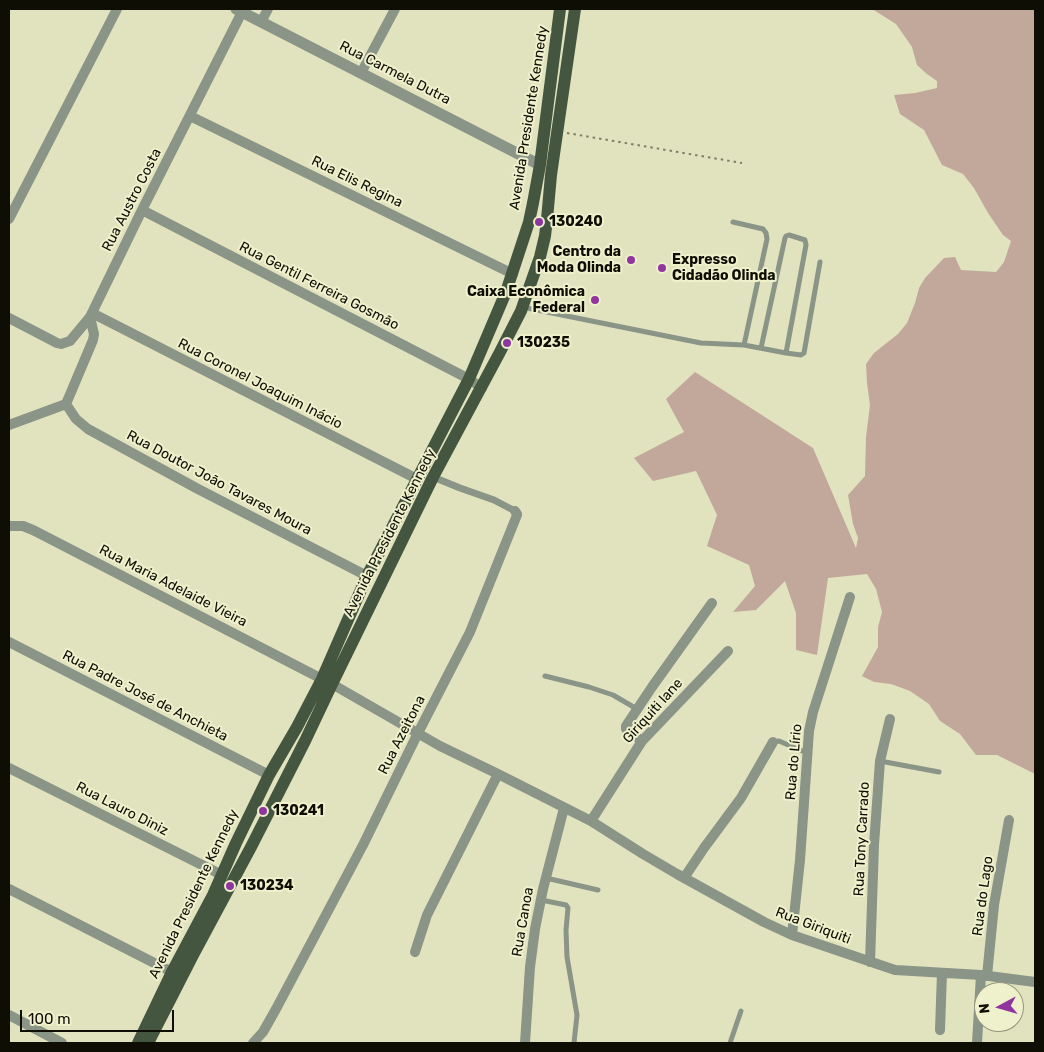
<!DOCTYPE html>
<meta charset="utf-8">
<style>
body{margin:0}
#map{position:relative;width:1044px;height:1052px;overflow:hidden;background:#e1e3bf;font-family:Rubik,sans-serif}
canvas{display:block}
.frame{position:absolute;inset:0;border:10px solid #0e0e04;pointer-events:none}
.north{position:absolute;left:974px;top:982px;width:50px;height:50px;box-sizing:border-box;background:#eff0cc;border:1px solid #95967c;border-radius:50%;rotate:264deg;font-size:14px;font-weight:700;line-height:20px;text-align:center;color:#0e0e04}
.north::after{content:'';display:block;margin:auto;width:18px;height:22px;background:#90359f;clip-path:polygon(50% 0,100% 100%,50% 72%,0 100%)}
.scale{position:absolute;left:20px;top:1010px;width:154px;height:22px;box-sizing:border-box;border:2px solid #0e0e04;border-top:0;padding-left:6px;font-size:15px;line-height:18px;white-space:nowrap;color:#0e0e04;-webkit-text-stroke:4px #eff0cc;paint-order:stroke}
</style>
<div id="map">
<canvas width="1044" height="1052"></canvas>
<div class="frame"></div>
<div class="north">N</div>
<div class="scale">100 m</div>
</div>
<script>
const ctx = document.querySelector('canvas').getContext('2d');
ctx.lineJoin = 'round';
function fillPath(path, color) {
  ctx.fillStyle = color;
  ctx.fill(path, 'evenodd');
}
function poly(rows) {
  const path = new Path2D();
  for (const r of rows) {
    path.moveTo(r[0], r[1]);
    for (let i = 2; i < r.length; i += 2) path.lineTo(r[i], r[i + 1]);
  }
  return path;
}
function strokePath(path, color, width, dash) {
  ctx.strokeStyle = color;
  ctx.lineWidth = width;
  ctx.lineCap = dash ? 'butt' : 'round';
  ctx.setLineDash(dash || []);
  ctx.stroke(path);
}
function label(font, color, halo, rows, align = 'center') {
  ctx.font = font + ' Rubik,sans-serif';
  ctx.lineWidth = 4;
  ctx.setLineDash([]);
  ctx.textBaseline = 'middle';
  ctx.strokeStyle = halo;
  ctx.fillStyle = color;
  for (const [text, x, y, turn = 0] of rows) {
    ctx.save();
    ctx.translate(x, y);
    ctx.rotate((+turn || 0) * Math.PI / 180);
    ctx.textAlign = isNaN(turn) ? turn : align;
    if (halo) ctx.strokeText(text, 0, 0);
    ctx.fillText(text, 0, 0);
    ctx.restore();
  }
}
fillPath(poly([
 [872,9,1035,9,1035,774,997,755,976,755,960,734,940,721,929,704,910,691,891,684,874,682,862,676,878,647,878,627,882,612,876,589,867,574,828,578,817,655,796,650,796,613,785,581,756,610,733,612,755,586,749,565,707,546,717,515,696,471,653,481,634,458,684,432,666,399,695,372,813,448,856,548,858,538,853,524,848,495,865,476,866,437,870,405,867,383,866,364,874,353,898,334,907,323,915,303,919,288,925,278,944,258,955,257,961,270,996,272,1004,262,1011,241,1003,235,988,213,974,188,963,174,942,165,924,130,900,114,894,95,915,93,937,88,937,81,927,74,917,65,912,47,896,24]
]), '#c2a89b');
strokePath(poly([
 [567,133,742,163]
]), '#7d7e67', 2, [2.5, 4]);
strokePath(poly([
 [733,222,763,229,766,233,767,239,744,345],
 [522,307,701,343,744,345,786,353,801,355,804,353,820,262],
 [761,348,785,238,786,236,789,235,805,240,806,245,786,353],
 [545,676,589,687,613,695,637,709],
 [773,742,779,741,807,753],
 [880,761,939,772],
 [546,878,598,890],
 [541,900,566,905,568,908,566,930,567,957,577,1015,574,1043],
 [730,1043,741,1011]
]), '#8a9487', 5);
strokePath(poly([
 [433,477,460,488,494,500,515,511]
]), '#8a9487', 7);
strokePath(poly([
 [261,22,268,9],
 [361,73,395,9],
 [190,116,513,274],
 [142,210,469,379,482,388],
 [9,219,117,9],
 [92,313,417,479],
 [9,318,57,343,61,344,70,341,90,317],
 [66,404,93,340,94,334,90,317,142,210,242,12],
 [66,404,76,419,88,429,198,489,367,576],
 [9,425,66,404],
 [9,526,23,526,33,530,322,679],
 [9,642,269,775],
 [332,684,440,746,498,774,591,821,643,854,677,874,764,922,792,935,895,970,981,975,1035,982],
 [642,741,626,729,626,726,652,687,712,603],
 [9,768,222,875],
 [591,821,642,741,728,651],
 [684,878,704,848,741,798,773,742],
 [9,889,172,972],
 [792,935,800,860,809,731,813,712,850,597],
 [415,952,427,915,498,774],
 [870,962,874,845,880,761,890,719],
 [987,976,994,905,1009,820],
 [9,1015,62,1043],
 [940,1030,942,973],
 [253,1043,263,1032,276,1009,363,845,418,733,470,632,517,515,517,514,515,511],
 [525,1043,530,967,535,929,543,889,564,808],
 [977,1043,981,975]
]), '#8a9487', 10);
strokePath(poly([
 [236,9,540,165]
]), '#8a9487', 11);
strokePath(poly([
 [138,1043,172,972,213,895,236,843,269,775,297,727,322,679,367,576,469,379,506,292,529,222,533,203,540,165,560,9],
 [148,1043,193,955,251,847,305,741,332,684,433,477,500,352,521,311,540,257,545,236,547,219,551,175,575,9]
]), '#455640', 12);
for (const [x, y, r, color] of [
 [539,222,5,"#90359f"],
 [631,260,5,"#90359f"],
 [662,268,5,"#90359f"],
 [595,300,5,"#90359f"],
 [507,343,5,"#90359f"],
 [263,811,5,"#90359f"],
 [230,886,5,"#90359f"]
]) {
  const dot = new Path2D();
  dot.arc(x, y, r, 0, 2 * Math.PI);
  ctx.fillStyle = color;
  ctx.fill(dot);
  strokePath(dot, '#eff0cc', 2);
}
label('14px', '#0e0e04', '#eff0cc', [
 ["Rua Carmela Dutra",395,73,27],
 ["Avenida Presidente Kennedy",529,118,-81],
 ["Rua Elis Regina",357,182,26],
 ["Rua Austro Costa",132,200,-63],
 ["Rua Gentil Ferreira Gosmão",319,286,27],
 ["Rua Coronel Joaquim Inácio",260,384,27],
 ["Rua Doutor João Tavares Moura",219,483,28],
 ["Avenida Presidente Kennedy",390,533,-63],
 ["Rua Maria Adelaide Vieira",173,586,27],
 ["Rua Padre José de Anchieta",145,696,27],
 ["Giriquiti lane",653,711,-48],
 ["Rua Azeitona",402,735,-63],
 ["Rua do Lírio",794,762,-85],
 ["Rua Lauro Diniz",122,809,27],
 ["Rua Tony Carrado",862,839,-87],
 ["Avenida Presidente Kennedy",194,894,-64],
 ["Rua do Lago",983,896,-82],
 ["Rua Canoa",523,922,-80],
 ["Rua Giriquiti",813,926,21]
]);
label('bold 14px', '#0e0e04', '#eff0cc', [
 ["130240",549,222],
 ["Centro da",621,252,"right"],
 ["Moda Olinda",621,268,"right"],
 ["Expresso",672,260],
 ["Cidadão Olinda",672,276],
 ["Caixa Econômica",585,292,"right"],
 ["Federal",585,308,"right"],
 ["130235",517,343],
 ["130241",273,811],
 ["130234",240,886]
], 'left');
</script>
